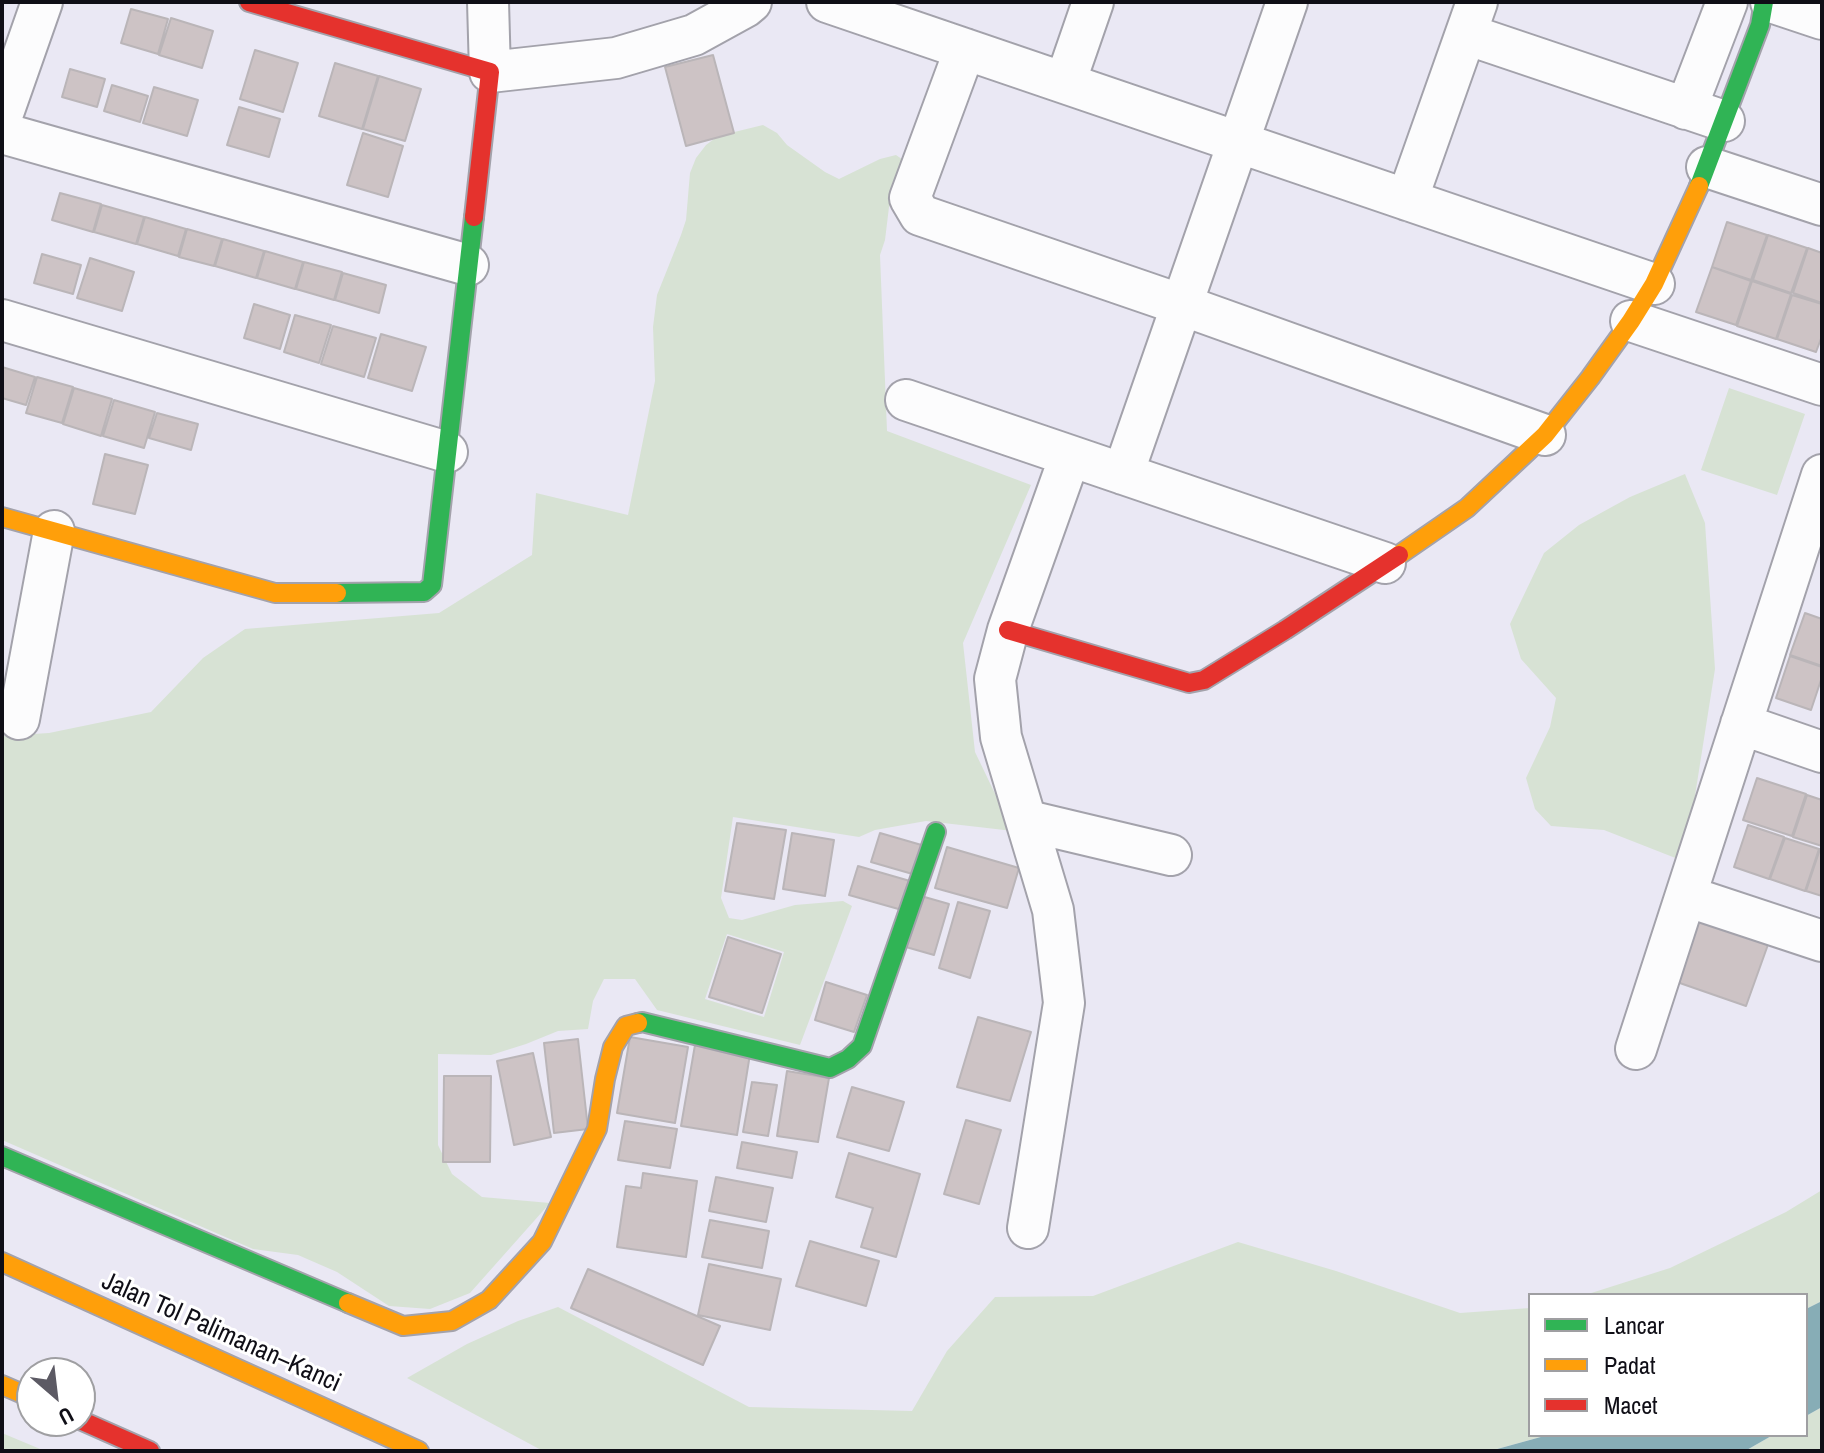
<!DOCTYPE html>
<meta charset="utf-8">
<style>
body{margin:0}
#map{position:relative;width:1824px;height:1453px;overflow:hidden;background:#eae8f4;font-family:"Archivo Narrow",sans-serif}
canvas{display:block}
.frame{position:absolute;inset:0;border:4px solid #0f0e16;pointer-events:none}
.legend{position:absolute;left:1528px;top:1293px;width:280px;height:144px;box-sizing:border-box;background:#fff;border:2px solid #9f9fa2;margin:0;padding:10px 14px;list-style:none;font-size:24px;color:#0f0e16}
.legend li{display:flex;align-items:center;gap:16px;height:40px}
.legend b{width:40px;border:2px solid #9f9fa2}
.north{position:absolute;left:16px;top:1357px;width:80px;height:80px;box-sizing:border-box;background:#fff;border:2px solid #9f9fa2;border-radius:50%;rotate:152deg;font-size:22px;font-weight:700;line-height:32px;text-align:center;color:#0f0e16}
.north::after{content:'';display:block;margin:auto;width:28px;height:36px;background:#5c5a64;clip-path:polygon(50% 0,100% 100%,50% 72%,0 100%)}
</style>
<div id="map">
<canvas width="1824" height="1453"></canvas>
<div class="frame"></div>
<ul class="legend">
<li><b style="height:10px;background:#30b455"></b>Lancar</li>
<li><b style="height:10px;background:#ff9f0a"></b>Padat</li>
<li><b style="height:10px;background:#e5322d"></b>Macet</li>
</ul>
<div class="north">U</div>
</div>
<script>
const ctx = document.querySelector('canvas').getContext('2d');
ctx.lineJoin = 'round';
function fillPath(path, color) {
  ctx.fillStyle = color;
  ctx.fill(path, 'evenodd');
}
function poly(rows) {
  const path = new Path2D();
  for (const r of rows) {
    path.moveTo(r[0], r[1]);
    for (let i = 2; i < r.length; i += 2) path.lineTo(r[i], r[i + 1]);
  }
  return path;
}
function strokePath(path, color, width, dash) {
  ctx.strokeStyle = color;
  ctx.lineWidth = width;
  ctx.lineCap = dash ? 'butt' : 'round';
  ctx.setLineDash(dash || []);
  ctx.stroke(path);
}
function label(font, color, halo, rows, align = 'center') {
  ctx.font = font + ' "Archivo Narrow",sans-serif';
  ctx.lineWidth = 6;
  ctx.setLineDash([]);
  ctx.textBaseline = 'middle';
  ctx.strokeStyle = halo;
  ctx.fillStyle = color;
  for (const [text, x, y, turn = 0] of rows) {
    ctx.save();
    ctx.translate(x, y);
    ctx.rotate((+turn || 0) * Math.PI / 180);
    ctx.textAlign = isNaN(turn) ? turn : align;
    if (halo) ctx.strokeText(text, 0, 0);
    ctx.fillText(text, 0, 0);
    ctx.restore();
  }
}
fillPath(poly([
 [763,125,777,133,787,145,825,172,839,179,880,159,896,155,909,164,907,180,889,207,885,240,880,255,887,431,1031,485,963,643,975,752,1013,831,926,821,875,830,859,837,733,817,721,898,729,918,742,920,795,905,843,901,852,906,800,1045,657,1010,635,979,604,979,593,1001,588,1029,558,1031,526,1044,491,1055,438,1054,438,1145,452,1174,482,1197,550,1203,470,1293,430,1309,389,1306,337,1272,298,1255,253,1249,2,1140,2,736,49,733,151,712,203,658,245,629,439,613,532,555,536,493,628,515,655,381,653,327,657,295,681,235,686,220,690,173,696,158,706,145,718,136],
 [727,934,784,952,764,1017,705,999],
 [1729,388,1805,414,1777,495,1701,470],
 [1685,474,1705,523,1715,669,1691,821,1678,859,1604,830,1551,826,1535,809,1526,778,1550,727,1556,698,1521,659,1510,624,1544,553,1579,525,1630,497],
 [1822,1190,1822,1301,1806,1309,1806,1295,1585,1295,1670,1268,1786,1212],
 [1238,1242,1336,1271,1460,1313,1530,1308,1530,1435,1548,1435,1490,1451,543,1451,407,1378,467,1344,518,1321,558,1307,749,1407,912,1411,947,1351,995,1297,1093,1296],
 [1822,1407,1822,1451,1745,1451,1773,1435,1806,1435,1806,1416],
 [2,1433,45,1451,2,1451]
]), '#d7e2d4');
fillPath(poly([
 [1822,1301,1822,1407,1806,1416,1806,1309],
 [1548,1435,1773,1435,1745,1451,1490,1451]
]), '#87adb6');
const building = poly([
 [131,9,168,19,158,54,121,43,131,9],
 [171,18,213,31,202,68,159,55,171,18],
 [255,50,298,63,283,112,240,99,255,50],
 [713,55,734,133,686,146,665,67,713,55],
 [335,63,378,76,362,129,319,116,335,63],
 [70,69,105,79,97,107,62,97,70,69],
 [379,76,421,89,405,141,363,129,379,76],
 [112,85,148,96,140,122,104,111,112,85],
 [154,87,198,100,187,136,143,123,154,87],
 [239,107,280,119,269,157,227,145,239,107],
 [363,133,403,146,388,197,347,185,363,133],
 [60,193,101,204,93,232,52,220,60,193],
 [102,205,144,217,136,244,94,232,102,205],
 [145,217,186,229,178,256,137,244,145,217],
 [1727,222,1767,235,1751,280,1712,267,1727,222],
 [187,229,222,239,214,266,179,257,187,229],
 [1768,235,1807,248,1791,293,1753,280,1768,235],
 [223,239,264,251,256,278,215,266,223,239],
 [1808,248,1822,253,1822,303,1793,293,1808,248],
 [265,251,303,262,295,289,257,278,265,251],
 [42,254,81,265,73,294,34,283,42,254],
 [90,258,134,272,122,311,77,298,90,258],
 [304,262,342,272,334,300,296,289,304,262],
 [1712,267,1751,281,1736,325,1696,312,1712,267],
 [343,273,386,285,379,313,335,300,343,273],
 [1752,281,1791,294,1776,339,1737,326,1752,281],
 [1792,295,1822,304,1822,336,1816,352,1777,339,1792,295],
 [254,304,290,315,280,349,244,338,254,304],
 [295,315,331,325,319,363,284,352,295,315],
 [333,326,376,338,364,377,321,364,333,326],
 [381,334,426,347,412,391,368,378,381,334],
 [2,367,35,377,26,405,2,398,2,367],
 [37,377,73,387,62,423,26,413,37,377],
 [74,388,112,399,101,436,63,424,74,388],
 [114,400,155,412,144,448,103,436,114,400],
 [157,413,198,424,191,450,149,438,157,413],
 [105,454,148,465,135,514,93,504,105,454],
 [1805,613,1822,619,1822,666,1790,655,1805,613],
 [1790,656,1822,667,1822,677,1811,710,1776,698,1790,656],
 [1757,778,1806,794,1792,836,1743,820,1757,778],
 [1807,795,1822,800,1822,846,1793,837,1807,795],
 [737,823,786,830,774,899,725,891,737,823],
 [1748,825,1784,837,1769,879,1734,867,1748,825],
 [792,833,834,840,825,896,783,889,792,833],
 [880,833,925,846,916,875,871,862,880,833],
 [1785,838,1819,849,1805,891,1770,879,1785,838],
 [947,847,1019,868,1007,908,935,888,947,847],
 [1820,849,1822,850,1822,896,1806,891,1820,849],
 [858,866,910,881,902,910,849,895,858,866],
 [921,896,949,904,934,955,906,947,921,896],
 [958,902,990,911,970,978,939,968,958,902],
 [1700,913,1770,939,1746,1006,1674,981,1700,913],
 [728,937,781,954,762,1013,709,997,728,937],
 [826,982,867,995,854,1032,815,1020,826,982],
 [978,1017,1031,1032,1010,1101,957,1087,978,1017],
 [630,1037,688,1047,675,1123,617,1113,630,1037],
 [578,1039,588,1129,554,1133,544,1043,578,1039],
 [695,1045,750,1054,737,1135,681,1126,695,1045],
 [533,1053,551,1137,514,1145,497,1061,533,1053],
 [787,1071,829,1078,818,1142,777,1136,787,1071],
 [444,1076,491,1076,490,1162,443,1162,444,1076],
 [752,1082,777,1085,768,1136,743,1132,752,1082],
 [852,1087,904,1102,889,1151,837,1137,852,1087],
 [966,1120,1001,1130,979,1204,944,1194,966,1120],
 [625,1121,677,1129,670,1168,618,1160,625,1121],
 [742,1142,797,1152,792,1178,737,1168,742,1142],
 [849,1153,920,1174,896,1257,861,1247,873,1208,836,1197,849,1153],
 [643,1173,697,1181,686,1257,617,1247,626,1186,641,1188,643,1173],
 [716,1177,773,1188,766,1222,709,1211,716,1177],
 [710,1220,769,1231,762,1268,702,1257,710,1220],
 [810,1241,879,1261,866,1306,796,1286,810,1241],
 [709,1264,781,1279,770,1330,698,1315,709,1264],
 [588,1269,720,1326,703,1365,571,1308,588,1269]
]);
fillPath(building, '#cdc3c5');
strokePath(building, '#bab5b8', 2);
const street = poly([
 [488,2,490,72,616,58,694,35,745,7,751,2],
 [827,2,1654,284],
 [1771,2,1822,19],
 [1466,34,1724,121],
 [965,49,910,198,920,215,1182,305,1545,435],
 [1065,83,1093,2],
 [1686,109,1727,2],
 [2,116,42,2],
 [2,133,468,265],
 [1707,167,1822,205],
 [1407,200,1477,2],
 [2,320,447,452],
 [1631,321,1822,385],
 [906,400,1385,563],
 [1123,474,1287,2],
 [19,719,54,531],
 [1741,724,1822,752],
 [1028,821,1171,855],
 [1686,896,1822,941],
 [1636,1049,1822,475],
 [1028,1228,1064,1003,1053,910,1001,737,995,679,1008,630,1070,456]
]);
const fast = poly([
 [1699,186,1760,25,1764,2],
 [337,593,424,592,432,585,474,217],
 [638,1023,642,1022,830,1068,848,1059,862,1046,936,832],
 [2,1156,348,1303]
]);
const slow = poly([
 [2,517,275,593,337,593],
 [1399,555,1467,508,1545,435,1590,378,1631,321,1654,284,1699,186],
 [2,1262,419,1451],
 [348,1303,403,1326,452,1321,489,1300,542,1242,597,1129,605,1079,613,1047,626,1026,638,1023],
 [2,1385,32,1398]
]);
const jam = poly([
 [249,2,490,72,474,217],
 [1008,630,1189,683,1204,680,1285,630,1399,555],
 [80,1420,150,1451]
]);
strokePath(street, '#a3a2ab', 44);
strokePath(fast, '#a3a2ab', 22);
strokePath(slow, '#a3a2ab', 22);
strokePath(jam, '#a3a2ab', 22);
strokePath(street, '#fcfcfd', 40);
strokePath(fast, '#30b455', 18);
strokePath(slow, '#ff9f0a', 18);
strokePath(jam, '#e5322d', 18);
label('26px', '#0f0e16', '#fff', [
 ["Jalan Tol Palimanan–Kanci",221,1333,24]
]);
</script>
